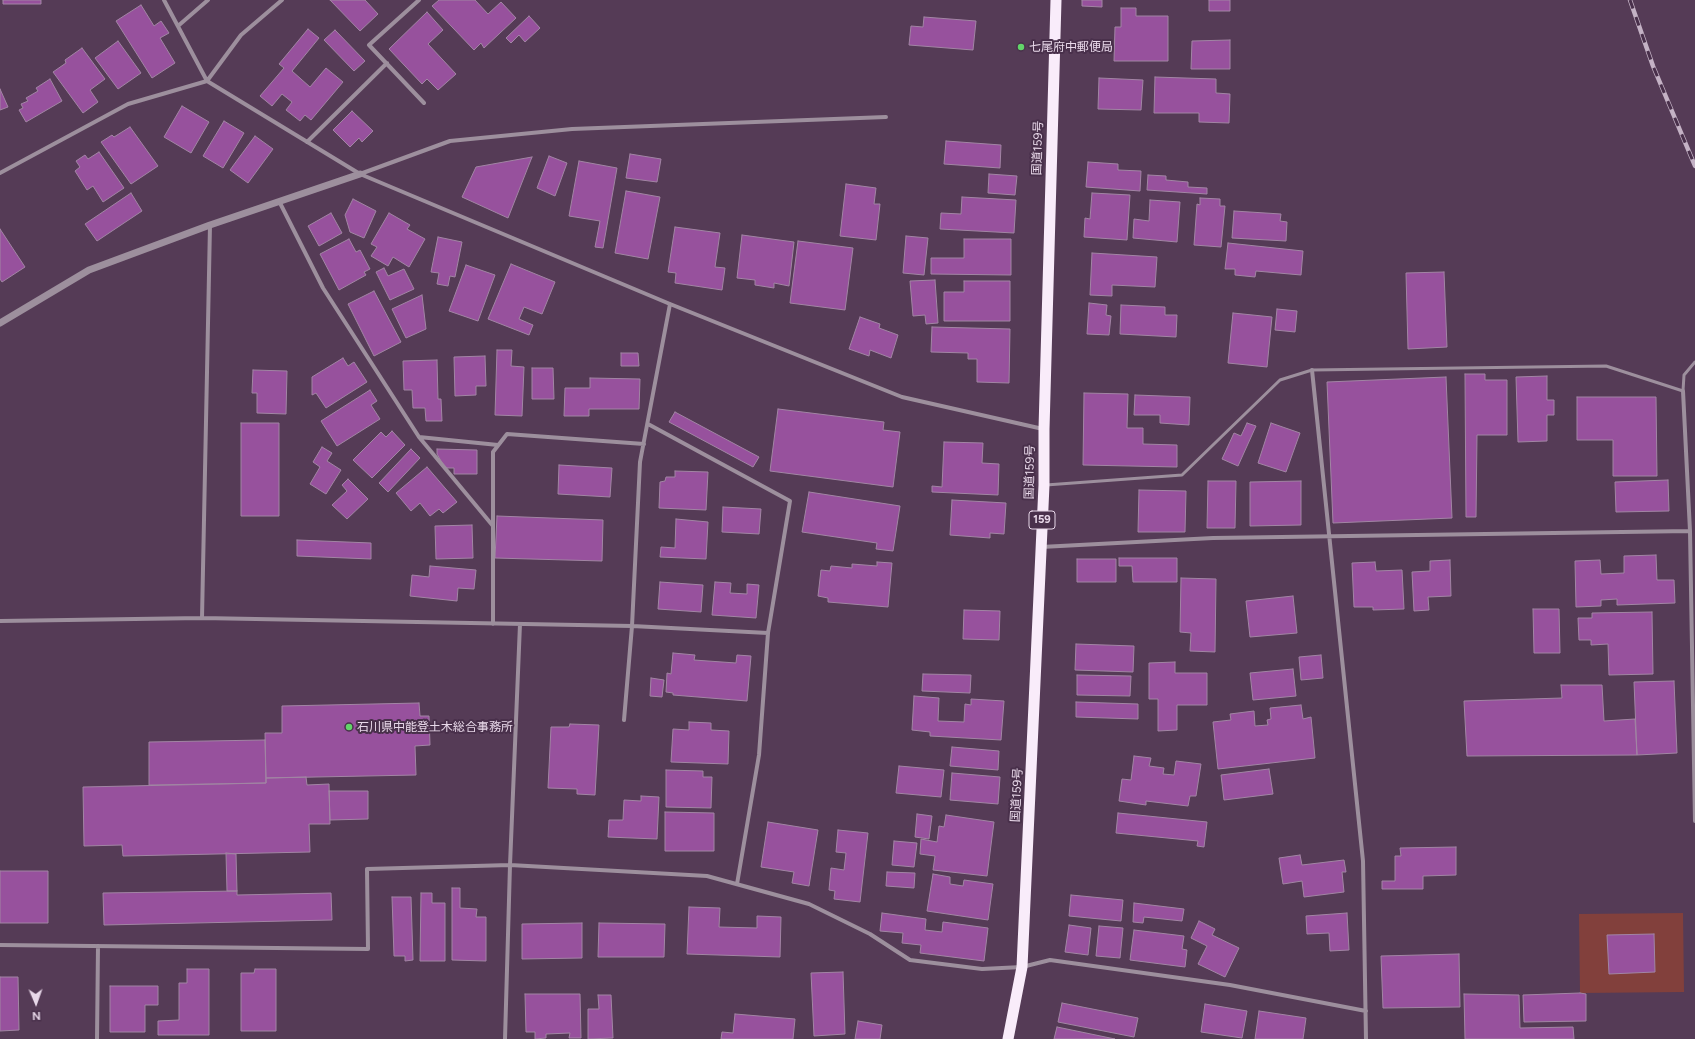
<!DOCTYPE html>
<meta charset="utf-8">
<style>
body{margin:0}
#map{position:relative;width:1695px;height:1039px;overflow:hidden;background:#553b56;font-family:Figtree,sans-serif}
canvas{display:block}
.north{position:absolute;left:16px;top:983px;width:40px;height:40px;-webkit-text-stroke:3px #49304b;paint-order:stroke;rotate:178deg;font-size:11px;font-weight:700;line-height:16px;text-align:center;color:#e8d8e9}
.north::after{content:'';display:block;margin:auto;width:14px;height:18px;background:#e8d8e9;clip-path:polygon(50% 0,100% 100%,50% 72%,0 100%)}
</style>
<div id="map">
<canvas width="1695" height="1039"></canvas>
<div class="north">N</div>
</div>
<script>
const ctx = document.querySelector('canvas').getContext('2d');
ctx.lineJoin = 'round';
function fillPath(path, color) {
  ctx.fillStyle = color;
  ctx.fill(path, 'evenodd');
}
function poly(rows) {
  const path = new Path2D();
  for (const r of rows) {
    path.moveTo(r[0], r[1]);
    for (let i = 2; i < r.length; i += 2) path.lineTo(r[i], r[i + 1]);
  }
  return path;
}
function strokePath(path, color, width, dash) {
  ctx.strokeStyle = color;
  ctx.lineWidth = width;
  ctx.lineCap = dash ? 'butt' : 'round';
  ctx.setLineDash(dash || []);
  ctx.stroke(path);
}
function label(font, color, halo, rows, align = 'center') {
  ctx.font = font + ' Figtree,"Noto Sans JP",sans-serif';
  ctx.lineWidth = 4;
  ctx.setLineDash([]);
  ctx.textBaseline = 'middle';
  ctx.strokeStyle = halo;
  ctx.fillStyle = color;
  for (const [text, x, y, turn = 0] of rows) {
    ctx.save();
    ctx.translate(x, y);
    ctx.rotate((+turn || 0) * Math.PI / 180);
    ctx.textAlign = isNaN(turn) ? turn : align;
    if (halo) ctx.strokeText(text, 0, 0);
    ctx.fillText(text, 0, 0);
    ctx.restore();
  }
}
fillPath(poly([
 [1683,913,1684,992,1580,993,1579,914]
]), '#82403c');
const building = poly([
 [3,0,41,0,41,4,3,4,3,0],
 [330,0,365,0,378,14,360,31,330,0],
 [439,0,475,0,488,14,501,2,516,18,484,48,481,43,474,50,432,6,439,0],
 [1082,0,1102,0,1102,7,1082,6,1082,0],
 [1209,0,1230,0,1230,11,1209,11,1209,0],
 [141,5,154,26,161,21,169,33,160,38,175,63,152,78,116,21,141,5],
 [1121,8,1136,8,1136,16,1168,16,1168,61,1114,61,1115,27,1121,27,1121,8],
 [427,12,443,30,428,44,456,74,438,90,427,79,422,84,389,49,427,12],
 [529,16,540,28,525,42,519,35,511,43,506,38,529,16],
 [924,17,976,21,973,50,909,45,911,26,923,27,924,17],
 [308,29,319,38,292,71,310,87,326,68,343,82,311,120,305,115,300,121,286,110,292,102,282,94,272,106,260,96,284,68,279,64,308,29],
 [335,30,365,61,354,71,324,40,335,30],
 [1230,40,1230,69,1191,69,1192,41,1230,40],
 [118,41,141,73,118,89,95,58,118,41],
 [82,48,105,79,90,90,98,102,83,113,53,72,66,63,65,60,82,48],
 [1155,77,1216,79,1216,93,1230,94,1229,123,1199,122,1199,113,1154,113,1155,77],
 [1099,78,1143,80,1141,110,1098,109,1099,78],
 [50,79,62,101,26,122,19,110,23,108,21,104,28,101,26,98,38,91,36,88,50,79],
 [0,89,8,107,0,110,0,89],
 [182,106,209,122,191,153,164,137,182,106],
 [352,111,373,131,362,142,359,138,350,147,333,130,352,111],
 [224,121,244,133,223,168,203,156,224,121],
 [130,127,158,166,131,184,101,142,112,135,114,137,130,127],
 [255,136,273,149,248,183,230,170,255,136],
 [946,141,1001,145,1000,168,944,164,946,141],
 [99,152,124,188,103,202,93,186,87,190,75,171,80,167,76,161,85,155,88,159,99,152],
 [630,154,661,159,657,182,626,178,630,154],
 [549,156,567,163,555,196,537,188,549,156],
 [532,157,508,218,462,197,476,167,532,157],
 [579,161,617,168,603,248,595,247,600,221,569,216,579,161],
 [1088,162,1118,164,1118,170,1141,171,1140,191,1086,187,1088,162],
 [989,174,1017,176,1015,195,988,193,989,174],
 [1148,175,1166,176,1166,180,1188,182,1188,187,1207,188,1207,194,1147,190,1148,175],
 [846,184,876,188,874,204,880,204,876,240,840,236,846,184],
 [626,191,660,197,648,259,615,253,626,191],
 [131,193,142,211,97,241,85,224,131,193],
 [1092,193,1130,195,1127,240,1084,237,1085,218,1090,219,1092,193],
 [962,197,1016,200,1014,233,940,229,941,213,961,214,962,197],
 [1200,198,1220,199,1220,206,1225,206,1221,247,1194,245,1197,204,1200,205,1200,198],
 [353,199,376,211,364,238,350,232,345,215,353,199],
 [1150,200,1180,202,1177,242,1133,238,1134,219,1149,221,1150,200],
 [1234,211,1281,214,1280,221,1287,222,1286,241,1232,238,1234,211],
 [331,213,342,233,319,246,308,226,331,213],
 [389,213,410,225,407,229,425,239,409,267,393,257,388,266,371,256,377,247,371,244,389,213],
 [675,227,720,233,715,267,725,268,722,290,675,283,676,273,668,272,675,227],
 [0,229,25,267,2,282,0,279,0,229],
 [742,235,794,242,789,286,774,283,774,288,755,285,755,280,737,278,742,235],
 [906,236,928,238,924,275,903,273,906,236],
 [438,237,462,242,455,277,450,276,448,286,437,284,439,273,431,272,438,237],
 [349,239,356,252,360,250,370,269,364,272,366,275,339,290,320,254,349,239],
 [964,239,1011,239,1011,275,931,274,931,258,964,258,964,239],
 [798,241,853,248,845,310,790,303,798,241],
 [1228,243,1303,251,1301,275,1256,271,1255,277,1235,275,1235,269,1225,269,1228,243],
 [1092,253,1157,257,1155,287,1112,285,1112,296,1090,295,1092,253],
 [511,264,555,282,542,314,524,307,519,319,533,325,529,335,488,319,511,264],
 [466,265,495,275,478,321,449,311,466,265],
 [384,268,388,276,404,269,414,289,390,300,376,272,384,268],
 [1444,272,1447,347,1408,349,1406,273,1444,272],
 [935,280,938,323,926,324,925,315,913,316,910,281,935,280],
 [964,281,1010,281,1010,321,944,321,944,292,964,292,964,281],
 [374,291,401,342,374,356,348,304,374,291],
 [422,295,426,329,406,338,392,309,422,295],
 [1089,303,1107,305,1106,315,1111,316,1109,335,1087,334,1089,303],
 [1121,305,1165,307,1165,315,1177,315,1176,337,1120,334,1121,305],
 [1277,309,1297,311,1295,332,1275,330,1277,309],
 [1233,313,1272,317,1267,367,1228,363,1233,313],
 [860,317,880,324,879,328,898,335,891,358,870,350,869,356,849,349,860,317],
 [932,327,1010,329,1009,383,977,382,977,359,968,359,968,353,931,352,932,327],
 [497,350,512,350,511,366,524,367,522,416,495,415,497,350],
 [621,353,638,353,639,366,621,366,621,353],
 [485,356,486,386,476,386,476,395,455,396,454,357,485,356],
 [343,358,348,366,354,362,367,382,326,408,316,393,312,395,312,377,343,358],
 [437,360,438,399,441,399,442,421,426,421,425,408,413,408,412,390,404,390,403,361,437,360],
 [532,368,553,368,554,399,532,399,532,368],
 [253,370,287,371,286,414,257,413,257,393,252,393,253,370],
 [1465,374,1485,374,1485,380,1507,380,1507,435,1477,435,1476,517,1466,517,1465,374],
 [1547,376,1547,400,1554,400,1554,415,1547,415,1547,441,1518,442,1516,377,1547,376],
 [1446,377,1452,518,1333,523,1327,382,1446,377],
 [590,378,640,379,639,409,589,409,589,416,564,416,565,388,590,388,590,378],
 [370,390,377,401,371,405,380,419,337,446,321,421,370,390],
 [1084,393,1128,394,1127,428,1143,428,1143,444,1177,445,1177,467,1083,465,1084,393],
 [1135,395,1190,397,1189,425,1160,423,1160,415,1134,415,1135,395],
 [1577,397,1656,397,1657,476,1613,476,1613,440,1577,440,1577,397],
 [778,409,884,422,883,430,900,432,893,487,770,471,778,409],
 [675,412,759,457,753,467,669,422,675,412],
 [241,423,279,423,279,516,241,516,241,423],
 [1247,423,1256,426,1238,466,1222,459,1234,433,1241,436,1247,423],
 [1271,423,1300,433,1286,472,1258,463,1271,423],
 [392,431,405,445,372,478,353,460,381,432,386,437,392,431],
 [944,442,983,443,982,463,999,464,998,495,932,492,932,486,942,487,944,442],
 [322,447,332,453,327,461,341,470,326,494,310,484,320,467,313,462,322,447],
 [411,449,420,458,388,492,379,483,411,449],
 [437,449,477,450,477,474,454,474,454,468,445,468,437,454,437,449],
 [559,465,612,468,610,497,558,494,559,465],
 [427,467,457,502,443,513,439,509,430,516,420,503,411,511,396,493,427,467],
 [675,471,708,472,706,510,659,508,660,482,665,481,666,477,675,477,675,471],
 [348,479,368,499,347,519,332,505,347,491,342,485,348,479],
 [1668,480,1669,511,1616,512,1615,482,1668,480],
 [1208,481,1236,481,1235,528,1207,528,1208,481],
 [1301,481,1301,525,1250,526,1250,482,1301,481],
 [1139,490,1186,491,1185,532,1138,532,1139,490],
 [809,492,900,506,893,551,876,549,877,543,802,532,809,492],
 [952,500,1006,503,1004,534,990,533,990,538,950,535,952,500],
 [723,507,761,509,759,534,722,532,723,507],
 [497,516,603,520,602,561,495,558,497,516],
 [676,519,708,522,706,559,660,557,661,547,675,548,676,519],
 [472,525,473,558,436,559,435,526,472,525],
 [297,540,371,543,371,559,297,556,297,540],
 [1656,555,1657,580,1674,580,1675,603,1617,605,1617,599,1601,600,1601,606,1576,607,1575,561,1600,560,1601,574,1624,573,1624,556,1656,555],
 [1119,558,1177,558,1177,582,1133,582,1132,566,1119,566,1119,558],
 [1077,559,1116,559,1116,582,1077,582,1077,559],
 [1450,560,1451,596,1428,597,1429,610,1414,611,1412,572,1430,571,1430,561,1450,560],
 [877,562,892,563,888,607,828,602,828,598,818,596,821,570,830,571,831,566,852,568,852,564,877,566,877,562],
 [1375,562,1376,571,1402,570,1404,609,1373,610,1373,607,1354,607,1352,563,1375,562],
 [430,566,476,570,474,589,458,588,457,601,410,596,412,575,429,577,430,566],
 [1181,578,1216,579,1215,652,1190,651,1191,633,1180,632,1181,578],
 [660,582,703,585,701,612,658,609,660,582],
 [715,582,731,583,730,593,747,594,747,584,759,585,756,618,712,615,715,582],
 [1293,596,1297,633,1250,637,1246,601,1293,596],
 [1533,609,1559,609,1560,653,1534,653,1533,609],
 [964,610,1000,611,999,640,963,639,964,610],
 [1652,612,1653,674,1609,675,1608,644,1591,645,1591,640,1579,640,1578,618,1592,618,1592,613,1652,612],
 [1076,644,1134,646,1133,672,1075,670,1076,644],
 [673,653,695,655,694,660,736,663,737,655,751,656,747,701,673,695,673,693,666,692,667,673,671,674,673,653],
 [1321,655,1323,678,1301,680,1299,657,1321,655],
 [1175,662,1175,673,1207,673,1207,705,1177,705,1177,730,1158,731,1158,699,1149,699,1149,663,1175,662],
 [1293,669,1296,696,1253,700,1250,673,1293,669],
 [923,674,971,675,970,693,922,691,923,674],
 [1077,675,1131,676,1130,696,1077,695,1077,675],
 [651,678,664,680,662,697,650,696,651,678],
 [1674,681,1677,753,1637,755,1634,682,1674,681],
 [1561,685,1602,685,1604,721,1635,719,1637,755,1467,756,1464,701,1562,698,1561,685],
 [914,696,939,698,938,721,964,722,965,704,971,705,971,699,1004,701,1001,740,930,736,930,732,912,730,914,696],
 [1076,702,1138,704,1138,719,1076,717,1076,702],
 [419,703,420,716,429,716,430,745,415,746,416,775,266,778,265,733,282,733,282,706,419,703],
 [1301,705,1303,719,1311,717,1315,758,1218,769,1213,722,1231,720,1230,714,1254,711,1255,726,1268,725,1267,720,1271,719,1270,708,1301,705],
 [689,722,711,723,711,730,729,731,728,764,671,762,673,729,689,730,689,722],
 [570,724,599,725,595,795,577,794,577,789,548,788,551,727,569,727,570,724],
 [265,740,266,783,149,785,149,742,265,740],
 [952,747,999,751,998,770,950,766,952,747],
 [1134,756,1151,758,1149,766,1164,768,1163,774,1174,775,1176,761,1201,764,1196,796,1190,796,1188,806,1146,801,1146,805,1119,801,1122,779,1131,780,1134,756],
 [899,766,944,770,941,797,896,793,899,766],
 [1269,769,1273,794,1224,800,1221,775,1269,769],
 [666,770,703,771,703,777,712,777,711,808,666,807,666,770],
 [952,773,1000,777,998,804,950,800,952,773],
 [306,777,307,785,329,784,330,824,309,824,310,852,123,856,122,845,84,846,83,787,266,783,266,778,306,777],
 [329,791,368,791,368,819,330,820,329,791],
 [641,796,659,797,657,839,608,837,609,820,623,820,624,800,641,801,641,796],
 [665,812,714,813,714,851,665,851,665,812],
 [1118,813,1207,822,1204,847,1197,846,1198,841,1116,833,1118,813],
 [917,814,932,816,929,839,915,837,917,814],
 [946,815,994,822,987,876,933,870,935,856,920,854,921,839,937,842,939,826,944,827,946,815],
 [768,822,818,830,809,886,792,883,794,872,761,867,768,822],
 [838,830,868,833,860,902,834,899,835,891,829,890,831,868,844,870,846,853,836,852,838,830],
 [894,841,917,843,914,867,892,865,894,841],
 [1456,847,1456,875,1423,876,1423,889,1382,889,1382,881,1395,881,1395,856,1401,856,1400,848,1456,847],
 [226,853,236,854,237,891,227,891,226,853],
 [1300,855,1302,865,1344,860,1346,872,1342,872,1344,892,1304,897,1302,881,1283,884,1279,858,1300,855],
 [0,871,48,871,48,923,0,923,0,871],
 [887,872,915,873,914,888,886,886,887,872],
 [933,874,950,877,950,884,963,886,964,880,993,884,988,920,927,911,933,874],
 [452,888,460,888,460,908,477,909,476,917,486,917,486,961,452,960,452,888],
 [237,891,237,895,331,893,332,920,104,925,103,893,237,891],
 [421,893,432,893,432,903,445,903,445,961,420,961,421,893],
 [1071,895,1123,900,1121,921,1069,916,1071,895],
 [392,897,411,897,413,960,405,961,405,956,394,956,392,897],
 [1134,903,1184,909,1182,921,1144,917,1143,923,1133,922,1134,903],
 [689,907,720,908,719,927,757,928,757,916,781,917,780,957,687,954,689,907],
 [882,913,926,919,925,930,942,932,943,922,988,928,984,961,920,953,921,945,902,943,903,933,880,931,882,913],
 [1347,913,1349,950,1330,951,1329,933,1307,934,1306,916,1347,913],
 [1199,921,1215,929,1212,935,1239,948,1225,977,1198,964,1207,946,1191,938,1199,921],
 [582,923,582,958,522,959,522,924,582,923],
 [599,923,665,924,664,957,598,957,599,923],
 [1069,925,1091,928,1088,955,1065,952,1069,925],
 [1099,926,1123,928,1120,958,1096,956,1099,926],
 [1134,930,1184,936,1182,949,1187,950,1185,967,1130,960,1134,930],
 [1654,934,1655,972,1609,974,1607,935,1654,934],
 [1459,954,1460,1007,1383,1008,1381,956,1459,954],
 [187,969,209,969,209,1035,158,1035,158,1021,179,1020,179,983,187,983,187,969],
 [255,969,276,969,276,1031,241,1031,241,973,254,973,255,969],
 [843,972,845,1034,814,1036,811,973,843,972],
 [0,977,18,977,19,1030,0,1031,0,977],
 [110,986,158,986,158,1005,145,1005,145,1032,110,1032,110,986],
 [1580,993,1586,994,1586,1021,1524,1022,1523,995,1580,993],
 [525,994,580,994,581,1038,569,1038,570,1033,546,1034,546,1038,535,1039,535,1032,526,1032,525,994],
 [1464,994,1519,995,1520,1028,1573,1027,1574,1039,1465,1039,1464,994],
 [598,995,611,995,613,1038,588,1039,588,1009,599,1009,598,995],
 [1062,1003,1138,1018,1134,1037,1058,1022,1062,1003],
 [1205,1004,1247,1011,1242,1038,1201,1032,1205,1004],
 [1259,1011,1306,1018,1303,1039,1255,1039,1259,1011],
 [735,1014,795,1019,793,1039,721,1039,722,1032,733,1033,735,1014],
 [858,1021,882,1025,880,1039,855,1039,858,1021],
 [1057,1027,1115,1039,1054,1039,1057,1027]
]);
fillPath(building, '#97519d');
strokePath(building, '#a285a4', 1);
strokePath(poly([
 [1046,485,1182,475,1280,380,1312,370,1606,366,1683,391,1684,375,1695,362]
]), '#9d8f9d', 3);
strokePath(poly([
 [164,0,207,81,360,174,670,304,902,397,1043,429],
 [419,0,369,45,424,103],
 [178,26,208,0],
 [307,142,387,63],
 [0,173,128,104,207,81,241,35,282,0],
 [360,174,450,141,572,129,886,117],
 [279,201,323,288,419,437],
 [1312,370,1363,861,1366,1039],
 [1683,391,1690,531,1695,821],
 [648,424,790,501,768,633,759,755,737,884],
 [493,526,419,437,498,445],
 [1041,547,1213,538,1690,531],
 [202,618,210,225],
 [0,621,202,618,632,626,640,462,670,304],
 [493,624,493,452,507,434,644,444],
 [624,720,632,626,768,633],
 [0,945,368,949,367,869,510,865,707,876,809,904,870,934,910,960,982,969,1022,967,1050,960,1230,985,1366,1011],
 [97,1039,98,946],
 [505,1039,510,865,520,624]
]), '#9d8f9d', 4);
strokePath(poly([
 [0,323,89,270,210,225,360,174]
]), '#9d8f9d', 7);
strokePath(poly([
 [1008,1039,1022,967,1044,485,1044,429,1056,0]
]), '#f9ecfa', 11);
const rail = poly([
 [1630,0,1653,66,1695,166]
]);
strokePath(rail, '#c4b2c5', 4.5);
strokePath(rail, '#49304b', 3, [9]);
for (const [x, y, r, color] of [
 [1021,47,4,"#62d469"],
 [349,727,4,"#62d469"]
]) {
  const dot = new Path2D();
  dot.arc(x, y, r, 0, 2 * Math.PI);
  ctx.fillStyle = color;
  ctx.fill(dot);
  strokePath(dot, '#49304b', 1.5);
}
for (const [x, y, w] of [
 [1042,520,26]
]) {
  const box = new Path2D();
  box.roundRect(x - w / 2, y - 9, w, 18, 3);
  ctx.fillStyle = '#49304b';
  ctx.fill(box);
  strokePath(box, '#e8d8e9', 1);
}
label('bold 11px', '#e8d8e9', null, [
 ["159",1042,520]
]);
label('12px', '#e8d8e9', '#49304b', [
 ["七尾府中郵便局",1029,47],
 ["石川県中能登土木総合事務所",357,727]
], 'left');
label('12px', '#e8d8e9', '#49304b', [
 ["国道159号",1038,148,-88],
 ["国道159号",1030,472,-89],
 ["国道159号",1017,795,-87]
]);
</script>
